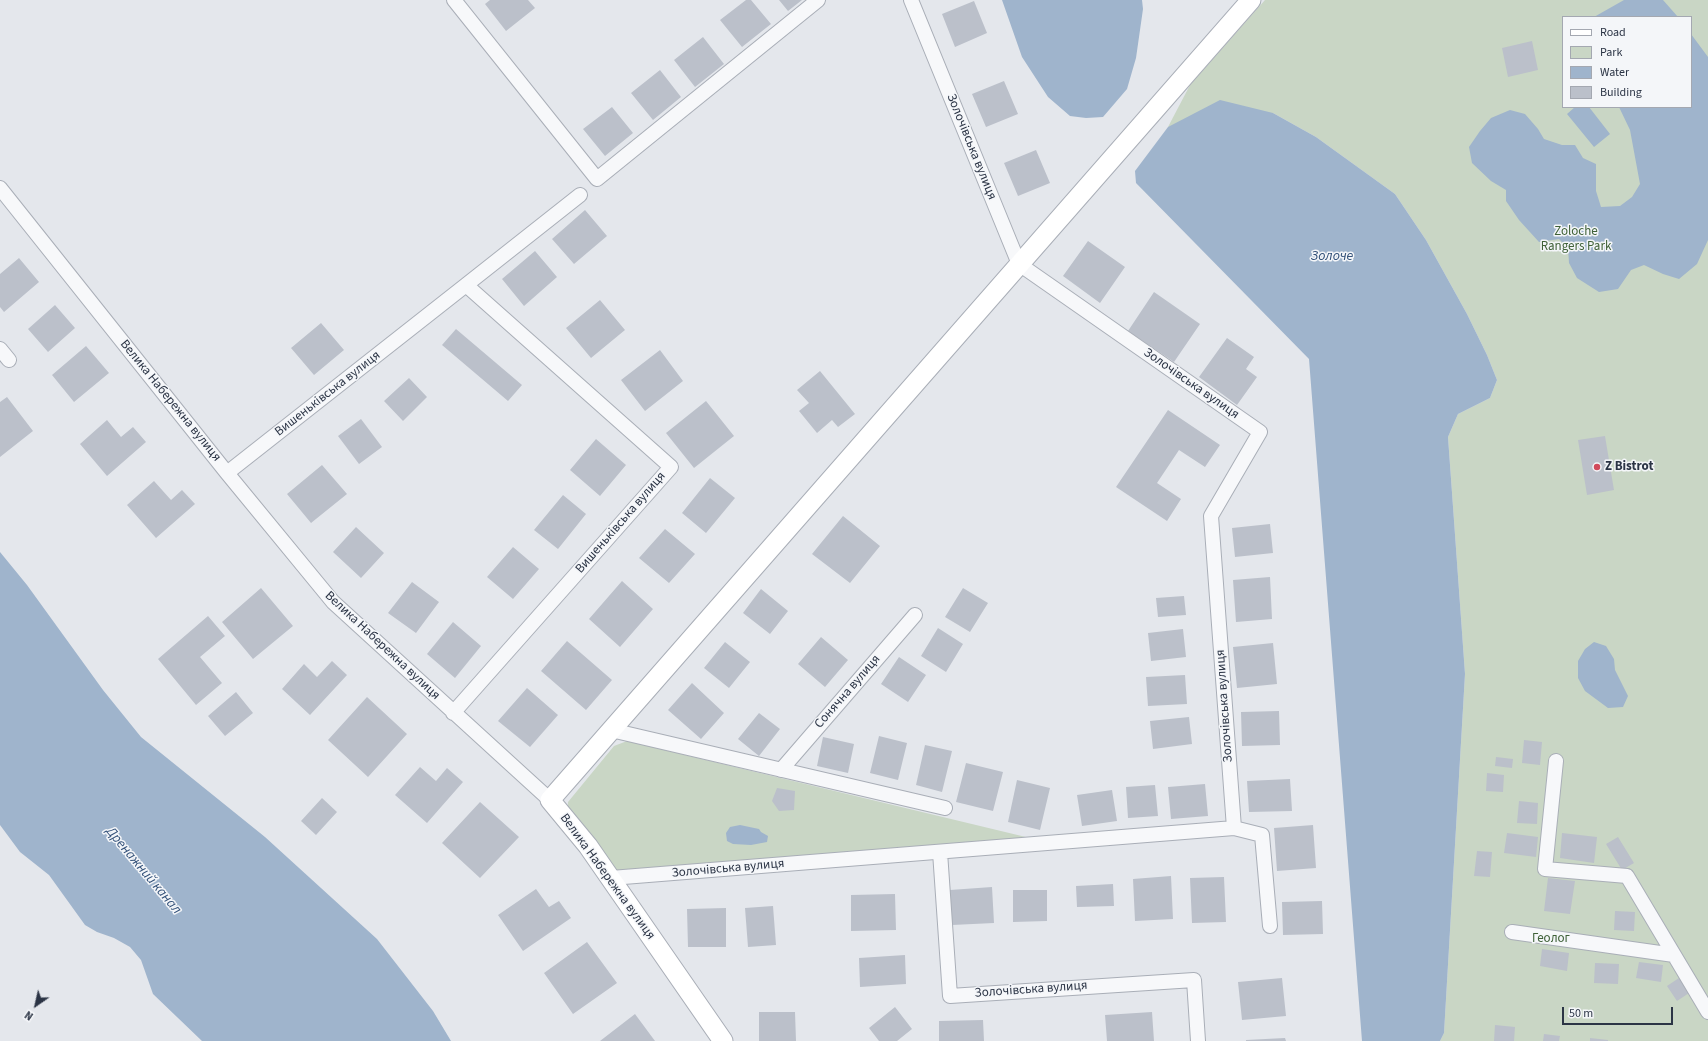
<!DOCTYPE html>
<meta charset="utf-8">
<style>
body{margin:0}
#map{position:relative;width:1708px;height:1041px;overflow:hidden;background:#e4e7ec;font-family:"Source Sans 3",sans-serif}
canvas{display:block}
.legend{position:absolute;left:1562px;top:16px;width:130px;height:92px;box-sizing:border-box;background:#f4f6f9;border:1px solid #a4a8b1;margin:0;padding:5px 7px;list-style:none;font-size:12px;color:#2b3445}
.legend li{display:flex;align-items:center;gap:8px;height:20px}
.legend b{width:20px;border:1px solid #a4a8b1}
.north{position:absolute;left:16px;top:985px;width:40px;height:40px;-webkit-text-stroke:3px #f4f6f9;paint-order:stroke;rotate:214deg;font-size:11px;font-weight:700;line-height:16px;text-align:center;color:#2b3445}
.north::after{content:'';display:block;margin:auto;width:14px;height:18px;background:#2b3445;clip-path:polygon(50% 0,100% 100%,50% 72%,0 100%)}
.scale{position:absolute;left:1562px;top:1007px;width:111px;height:18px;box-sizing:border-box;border:2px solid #2b3445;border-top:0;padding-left:5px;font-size:12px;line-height:14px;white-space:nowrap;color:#2b3445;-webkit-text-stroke:3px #f4f6f9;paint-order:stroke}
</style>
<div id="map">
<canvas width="1708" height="1041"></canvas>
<ul class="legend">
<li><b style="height:5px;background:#fff"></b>Road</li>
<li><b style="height:11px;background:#c9d6c5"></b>Park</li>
<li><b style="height:11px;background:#9fb4cc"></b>Water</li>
<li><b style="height:11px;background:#bbc0ca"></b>Building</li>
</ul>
<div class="north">N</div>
<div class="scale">50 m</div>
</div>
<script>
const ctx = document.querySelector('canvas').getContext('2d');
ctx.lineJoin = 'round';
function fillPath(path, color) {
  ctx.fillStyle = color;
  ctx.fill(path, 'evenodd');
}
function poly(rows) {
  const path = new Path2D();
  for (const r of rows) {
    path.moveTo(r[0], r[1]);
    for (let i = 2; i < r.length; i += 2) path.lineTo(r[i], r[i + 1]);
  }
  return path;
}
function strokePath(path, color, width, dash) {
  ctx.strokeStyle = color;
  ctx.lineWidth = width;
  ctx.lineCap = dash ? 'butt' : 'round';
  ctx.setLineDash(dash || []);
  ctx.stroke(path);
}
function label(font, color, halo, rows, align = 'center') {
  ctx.font = font + ' "Source Sans 3",sans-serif';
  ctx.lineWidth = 3;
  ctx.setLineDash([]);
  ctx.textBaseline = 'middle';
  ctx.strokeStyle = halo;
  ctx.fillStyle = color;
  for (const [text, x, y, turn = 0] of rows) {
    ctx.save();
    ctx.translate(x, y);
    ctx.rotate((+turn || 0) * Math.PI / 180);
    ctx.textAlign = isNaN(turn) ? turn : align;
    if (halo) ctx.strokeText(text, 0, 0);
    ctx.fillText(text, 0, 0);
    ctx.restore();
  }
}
fillPath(poly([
 [1265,0,1708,0,1708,1041,1440,1041,1444,1033,1465,674,1448,437,1458,414,1490,398,1497,380,1487,355,1467,314,1426,240,1395,194,1316,137,1273,113,1168,127,1190,85],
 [1563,17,1691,17,1691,107,1563,107],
 [627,741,1030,838,613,873,567,814,568,802,614,746]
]), '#c9d6c5');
fillPath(poly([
 [1002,0,1142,0,1143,9,1136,58,1127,89,1103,117,1086,118,1070,116,1048,97,1022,57],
 [1624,0,1663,0,1678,17,1594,17],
 [1691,34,1708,57,1708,240,1697,264,1679,279,1663,274,1644,265,1631,270,1618,289,1599,292,1577,278,1569,263,1568,248,1559,239,1539,242,1519,220,1506,201,1506,190,1491,181,1472,163,1469,147,1480,131,1491,118,1510,110,1525,114,1538,129,1544,139,1562,145,1575,145,1583,158,1596,164,1596,191,1601,207,1620,206,1632,197,1640,184,1630,130,1619,107,1691,107],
 [1220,100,1273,113,1316,137,1395,194,1426,240,1467,314,1487,355,1497,380,1490,398,1458,414,1448,437,1465,674,1444,1033,1440,1041,1362,1041,1309,359,1136,183,1135,171,1168,127],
 [1575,107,1589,107,1610,134,1594,147,1567,114],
 [0,552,27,585,103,690,141,737,265,837,377,939,433,1011,451,1041,202,1041,153,994,141,960,130,947,114,938,97,932,85,925,49,875,20,852,0,825],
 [1594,642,1606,646,1614,659,1615,670,1628,696,1623,707,1608,708,1585,691,1578,678,1578,661,1585,649],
 [740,825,759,829,761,832,768,836,767,842,751,845,733,844,727,841,726,833,730,827]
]), '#9fb4cc');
fillPath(poly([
 [490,0,528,0,535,8,506,31,485,4],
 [746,0,751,0,771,24,742,47,720,20],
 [779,0,802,0,788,11],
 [974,1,987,33,955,47,942,14],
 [703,37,724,64,695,87,674,60],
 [1532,41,1538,70,1508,77,1502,48],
 [660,70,681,97,653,120,631,93],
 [1004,81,1018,114,986,127,972,94],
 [612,107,633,133,605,156,583,129],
 [1036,150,1050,183,1018,196,1004,163],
 [585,210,607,236,574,264,552,239],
 [1088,241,1125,267,1100,303,1063,276],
 [535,251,557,277,524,306,502,279],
 [19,258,39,282,4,312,0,307,0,274],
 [1154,292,1200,324,1174,362,1128,331],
 [600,300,625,330,591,358,566,328],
 [55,305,75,328,48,352,28,329],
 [321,323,344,350,314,375,291,348],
 [456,329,522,385,508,401,442,345],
 [1227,338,1254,357,1246,369,1257,377,1237,405,1199,377],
 [86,346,109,373,74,402,52,375],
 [660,350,683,381,645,411,621,380],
 [820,371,855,414,838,427,832,420,817,433,799,411,809,403,797,390],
 [409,378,427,397,403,421,384,401],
 [7,397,33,431,0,457,0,402],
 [706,401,734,436,694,468,666,433],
 [1168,410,1220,445,1205,467,1179,450,1157,483,1181,499,1167,521,1116,487],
 [361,419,382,447,359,464,338,436],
 [107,420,121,437,133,427,146,442,107,476,80,444],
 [1605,436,1614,490,1587,495,1578,440],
 [596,439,626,465,600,496,570,470],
 [322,465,347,494,311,523,287,494],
 [710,478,735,498,706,533,682,513],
 [154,481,171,500,182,490,195,504,156,538,127,505],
 [563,495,586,514,558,549,534,530],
 [843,516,880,546,850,583,812,554],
 [1270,524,1273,553,1235,557,1232,528],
 [356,527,384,553,361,578,333,552],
 [665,529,695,554,669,583,639,558],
 [513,547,539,569,513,599,487,577],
 [1270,577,1272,619,1236,622,1233,580],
 [622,581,653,609,620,647,589,619],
 [412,582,439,602,416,633,388,613],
 [261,588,293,626,253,659,222,622],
 [963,588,988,603,970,632,945,617],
 [761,589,788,611,770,634,743,613],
 [1184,596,1186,615,1158,617,1156,598],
 [208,616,225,636,200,657,222,683,196,705,158,659],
 [453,622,481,646,455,678,427,654],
 [938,628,963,644,946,672,921,656],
 [1183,629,1186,657,1151,661,1148,633],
 [821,637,848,660,825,687,798,664],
 [567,641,612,680,586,710,541,671],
 [725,642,750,662,729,688,704,668],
 [1273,643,1277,684,1237,688,1233,647],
 [899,657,926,675,908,702,881,684],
 [332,661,347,675,310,715,282,689,304,664,317,677],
 [1185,675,1187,704,1148,706,1146,677],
 [692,683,724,713,701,739,668,710],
 [527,688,558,715,530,747,498,721],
 [236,692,253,713,225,736,208,716],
 [367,697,407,734,368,777,328,740],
 [1279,711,1280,745,1242,746,1241,712],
 [759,713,780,729,759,756,738,739],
 [1189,717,1192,744,1153,749,1150,721],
 [879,736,907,743,898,780,870,773],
 [823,737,854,744,848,773,817,766],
 [1524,740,1542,742,1540,765,1522,763],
 [925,745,952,751,942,792,916,785],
 [1496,757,1513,759,1512,768,1495,766],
 [966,763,1003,772,993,811,956,802],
 [420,767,436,781,447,768,463,782,427,823,395,795],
 [1487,773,1504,775,1503,792,1486,791],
 [1290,779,1292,811,1249,812,1247,781],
 [1017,780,1050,788,1040,830,1008,822],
 [1205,784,1208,816,1171,819,1168,787],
 [1155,785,1158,816,1128,818,1126,787],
 [777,788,795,791,794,810,779,811,772,801],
 [1112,790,1117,821,1082,826,1077,795],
 [322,798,337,812,316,835,301,821],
 [1519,801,1538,803,1537,824,1517,823],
 [480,802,519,837,480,878,442,843],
 [1313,825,1316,868,1277,871,1274,828],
 [1507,833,1538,837,1536,857,1504,853],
 [1562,833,1597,837,1594,863,1560,858],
 [1618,837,1634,863,1622,870,1606,844],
 [1477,851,1492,852,1490,877,1474,876],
 [1171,876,1173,919,1135,921,1133,879],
 [1224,877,1226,922,1192,923,1190,878],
 [1548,878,1575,881,1570,914,1544,911],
 [1113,884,1114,906,1077,907,1076,886],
 [992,887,994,923,952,925,950,890],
 [536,889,549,907,559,901,571,918,523,951,498,915],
 [1013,890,1047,890,1047,921,1013,922],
 [895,894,896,930,851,931,851,895],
 [1322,901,1323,934,1283,935,1282,902],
 [773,906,776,945,748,947,745,908],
 [726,908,726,947,688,947,687,909],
 [1615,911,1635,912,1634,931,1614,930],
 [587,942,617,983,573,1014,544,973],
 [1542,949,1569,953,1567,971,1540,966],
 [905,955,906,984,860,987,859,958],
 [1639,962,1663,965,1661,982,1636,978],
 [1595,963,1619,964,1618,984,1594,983],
 [1282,978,1286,1016,1242,1020,1238,982],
 [1679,978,1689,993,1677,1001,1667,986],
 [895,1007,912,1029,897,1041,879,1041,869,1028],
 [759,1012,795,1012,796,1041,759,1041],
 [1152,1012,1154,1041,1107,1041,1105,1015],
 [635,1014,655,1041,600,1041],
 [983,1020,984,1041,939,1041,939,1021],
 [1495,1025,1515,1027,1514,1041,1494,1041],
 [1544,1034,1560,1036,1559,1041,1543,1041],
 [1285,1038,1286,1041,1246,1041,1246,1040],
 [1590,1038,1608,1040,1608,1041,1590,1041]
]), '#bbc0ca');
const street = poly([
 [454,0,597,179,818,0],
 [0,188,227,473,333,602,550,800],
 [466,285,580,195],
 [0,349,9,360],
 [227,473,466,285,671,467,453,713],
 [611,730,945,808],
 [1556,761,1545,869,1627,876,1708,1012],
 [781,770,915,615],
 [1234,828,1262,835,1270,926],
 [940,852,950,996,1194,980,1198,1041],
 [611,878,1234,828,1211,516,1260,432,1019,264,911,0],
 [1512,932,1674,955]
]);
const secondary = poly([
 [723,1041,588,846,550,800,1251,0]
]);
strokePath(street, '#a9aeb7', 16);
strokePath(secondary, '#a9aeb7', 21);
strokePath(street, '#f7f8fa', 14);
strokePath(secondary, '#fff', 19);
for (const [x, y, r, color] of [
 [1597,467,4,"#d1495b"]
]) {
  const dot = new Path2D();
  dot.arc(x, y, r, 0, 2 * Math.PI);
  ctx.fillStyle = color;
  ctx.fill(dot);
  strokePath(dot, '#f4f6f9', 1.5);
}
label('13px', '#2b3445', '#f4f6f9', [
 ["Золочівська вулиця",971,147,68],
 ["Золочівська вулиця",1191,384,35],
 ["Вишеньківська вулиця",328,394,-38],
 ["Велика Набережна вулиця",170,401,51],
 ["Вишеньківська вулиця",621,523,-49],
 ["Велика Набережна вулиця",382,646,43],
 ["Сонячна вулиця",848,692,-49],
 ["Золочівська вулиця",1225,706,-94],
 ["Золочівська вулиця",728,869,-5],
 ["Велика Набережна вулиця",607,877,54],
 ["Золочівська вулиця",1031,990,-4]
]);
label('13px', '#3f6138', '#f4f6f9', [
 ["Zoloche",1576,232],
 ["Rangers Park",1576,247],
 ["Геолог",1551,939]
]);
label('bold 13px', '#2b3445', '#f4f6f9', [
 ["Z Bistrot",1605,467]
], 'left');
label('italic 14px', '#34527a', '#f4f6f9', [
 ["Золоче",1332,257],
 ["Дренажний канал",143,871,50]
]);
</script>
